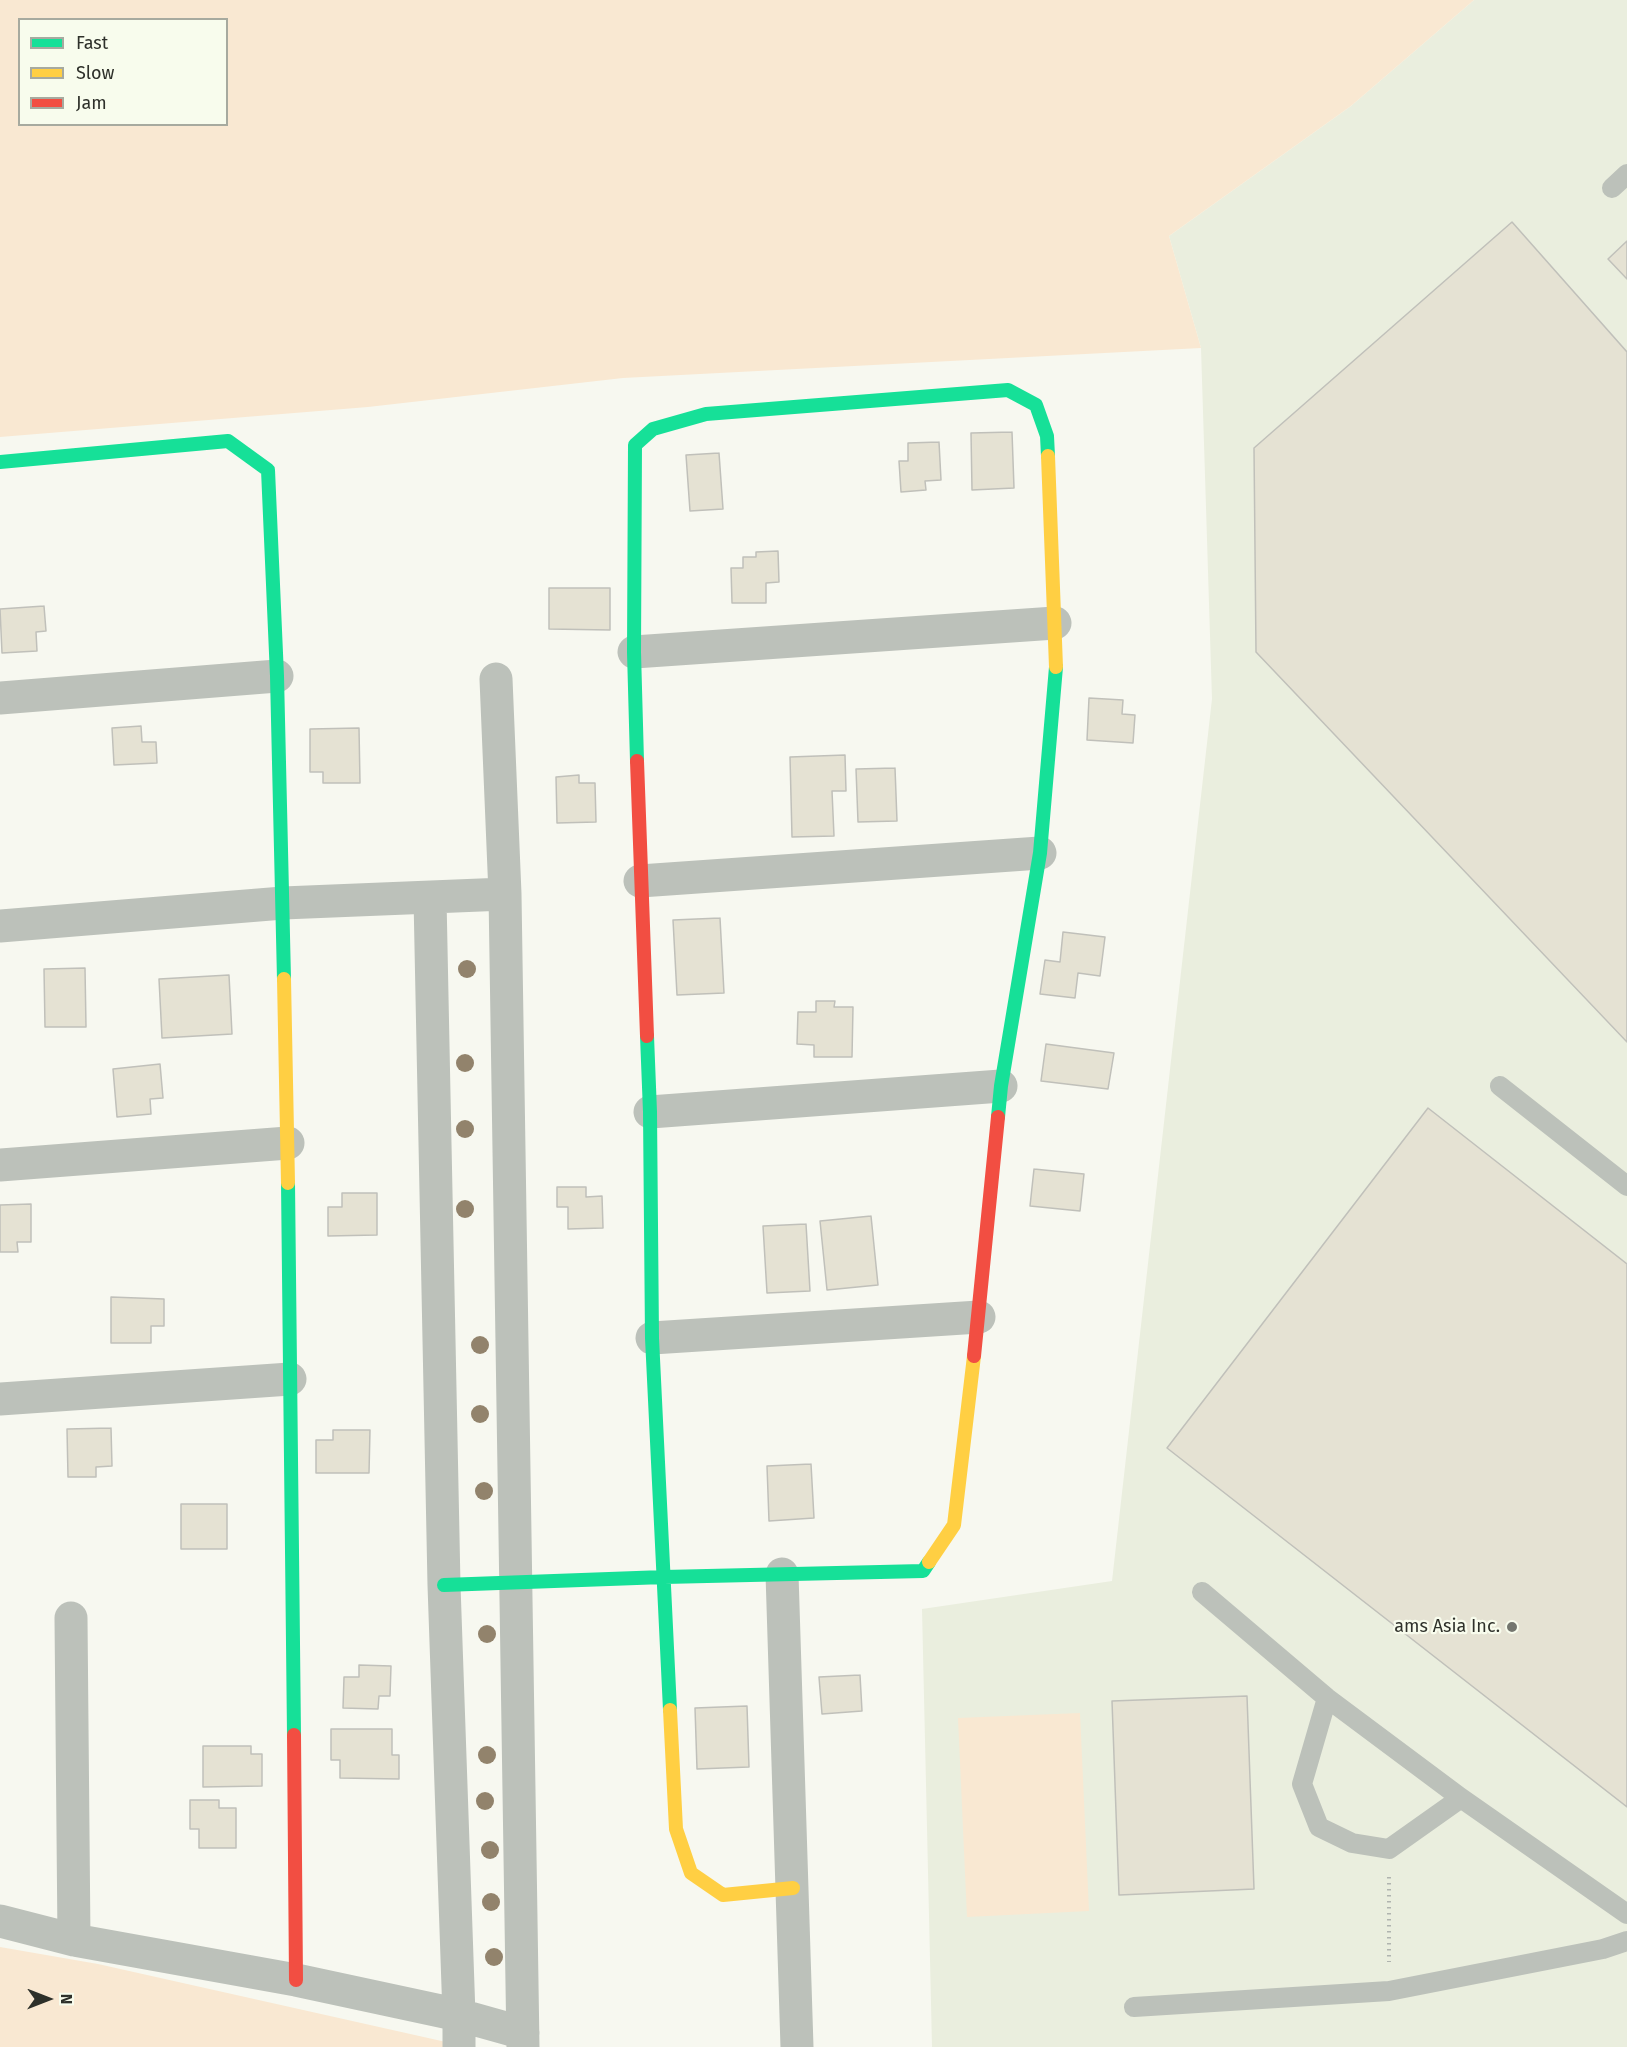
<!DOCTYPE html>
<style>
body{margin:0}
#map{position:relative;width:1627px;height:2047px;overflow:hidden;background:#f7f8f0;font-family:"Fira Sans",sans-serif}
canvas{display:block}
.legend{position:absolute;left:18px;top:18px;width:210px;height:108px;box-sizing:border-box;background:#f8fced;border:2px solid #a7aa9f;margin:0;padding:8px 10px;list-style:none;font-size:18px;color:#2e302a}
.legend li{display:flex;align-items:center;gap:12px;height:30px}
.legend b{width:30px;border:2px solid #a7aa9f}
.north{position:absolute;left:18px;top:1969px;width:60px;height:60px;-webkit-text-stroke:4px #f8fced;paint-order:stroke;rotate:90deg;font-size:16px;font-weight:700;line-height:24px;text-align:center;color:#2e302a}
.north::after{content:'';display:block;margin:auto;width:21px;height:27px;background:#2e302a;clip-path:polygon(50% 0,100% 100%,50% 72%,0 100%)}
</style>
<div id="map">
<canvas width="1627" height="2047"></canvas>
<ul class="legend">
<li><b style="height:8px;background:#16e098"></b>Fast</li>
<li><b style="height:8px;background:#ffcf43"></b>Slow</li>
<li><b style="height:8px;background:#f24e42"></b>Jam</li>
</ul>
<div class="north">N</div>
</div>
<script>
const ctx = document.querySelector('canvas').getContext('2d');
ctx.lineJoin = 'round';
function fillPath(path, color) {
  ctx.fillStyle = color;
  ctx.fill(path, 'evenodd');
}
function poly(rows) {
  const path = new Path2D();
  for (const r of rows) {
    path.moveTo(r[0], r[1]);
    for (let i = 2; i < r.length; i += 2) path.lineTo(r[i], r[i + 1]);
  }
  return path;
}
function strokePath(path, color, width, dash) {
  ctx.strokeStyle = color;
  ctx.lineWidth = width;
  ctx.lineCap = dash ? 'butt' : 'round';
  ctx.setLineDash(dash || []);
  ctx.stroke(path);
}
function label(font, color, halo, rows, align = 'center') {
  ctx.font = font + ' "Fira Sans",sans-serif';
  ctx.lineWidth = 4.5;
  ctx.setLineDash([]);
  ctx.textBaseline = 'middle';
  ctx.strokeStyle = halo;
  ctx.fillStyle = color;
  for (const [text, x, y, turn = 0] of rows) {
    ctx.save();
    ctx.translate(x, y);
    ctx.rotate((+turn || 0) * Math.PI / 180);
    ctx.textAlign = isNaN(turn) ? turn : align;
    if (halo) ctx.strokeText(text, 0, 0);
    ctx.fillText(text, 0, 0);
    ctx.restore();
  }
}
fillPath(poly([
 [1474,0,1627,0,1627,2047,932,2047,922,1609,1112,1581,1212,699,1201,348,1169,236,1351,106]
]), '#eaeede');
fillPath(poly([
 [0,0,1474,0,1351,106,1169,236,1201,348,623,378,368,407,0,437],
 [20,20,226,20,226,124,20,124],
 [1080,1713,1089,1911,967,1917,958,1718],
 [0,1947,98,1964,446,2042,446,2047,0,2047]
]), '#f9e8d2');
const building = poly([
 [1512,222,1627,352,1627,1042,1256,652,1254,448,1512,222],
 [1627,241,1627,279,1608,259,1627,241],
 [1012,432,1014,488,972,490,971,433,1012,432],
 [939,442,941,480,925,481,926,490,901,492,899,461,908,461,908,443,939,442],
 [719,453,723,509,690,511,686,455,719,453],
 [778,551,779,582,766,583,766,603,732,603,731,568,743,568,743,557,756,557,756,552,778,551],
 [549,588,610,588,610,630,549,629,549,588],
 [44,606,46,631,36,632,37,651,2,653,0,609,44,606],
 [1089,698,1123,700,1122,714,1135,715,1133,743,1087,740,1089,698],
 [141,726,142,742,156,742,157,763,114,765,112,728,141,726],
 [359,728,360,783,323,783,323,772,310,772,310,729,359,728],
 [845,755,846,791,832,791,834,836,792,837,790,757,845,755],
 [895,768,897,821,858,822,856,769,895,768],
 [579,775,579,783,595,783,596,822,557,823,556,777,579,775],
 [720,918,724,993,677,995,673,920,720,918],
 [1063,932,1105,937,1100,976,1078,973,1075,998,1040,994,1045,960,1060,962,1063,932],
 [85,968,86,1027,45,1027,44,969,85,968],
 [229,975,232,1034,162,1038,159,979,229,975],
 [816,1001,835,1001,834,1007,853,1007,852,1057,814,1057,814,1045,797,1044,798,1012,816,1012,816,1001],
 [1046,1044,1114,1053,1108,1089,1041,1081,1046,1044],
 [160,1064,163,1098,150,1099,151,1114,117,1117,113,1069,160,1064],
 [1428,1108,1627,1264,1627,1807,1167,1448,1428,1108],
 [1034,1169,1084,1174,1080,1211,1030,1206,1034,1169],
 [557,1187,586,1187,586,1197,602,1196,603,1228,568,1229,568,1207,557,1207,557,1187],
 [342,1193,377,1193,377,1235,328,1236,328,1207,342,1207,342,1193],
 [31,1204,31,1242,17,1242,18,1252,0,1252,0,1205,31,1204],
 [871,1216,878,1285,827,1290,820,1221,871,1216],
 [806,1224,810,1291,767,1293,763,1226,806,1224],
 [111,1297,164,1299,164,1326,151,1326,151,1343,111,1343,111,1297],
 [111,1428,112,1466,96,1467,96,1477,68,1477,67,1429,111,1428],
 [333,1430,370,1430,369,1473,316,1473,316,1440,333,1440,333,1430],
 [811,1464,814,1518,769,1521,767,1466,811,1464],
 [181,1504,227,1504,227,1549,181,1549,181,1504],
 [359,1665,391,1666,390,1696,379,1696,378,1709,343,1708,344,1677,359,1677,359,1665],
 [860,1675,862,1711,822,1714,819,1677,860,1675],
 [1247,1696,1254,1889,1119,1895,1112,1701,1247,1696],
 [747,1706,749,1767,697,1769,695,1708,747,1706],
 [331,1729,392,1729,392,1755,399,1755,399,1779,340,1778,340,1760,331,1760,331,1729],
 [203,1746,251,1746,251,1754,262,1754,262,1786,203,1787,203,1746],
 [190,1800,219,1800,219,1808,236,1808,236,1848,199,1848,199,1829,190,1829,190,1800]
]);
fillPath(building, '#e5e2d3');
strokePath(building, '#c0c0ba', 1.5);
strokePath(poly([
 [1389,1877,1389,1962]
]), '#b0b4af', 4, [1.5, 4.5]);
strokePath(poly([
 [1612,188,1627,174],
 [1500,1086,1627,1186],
 [1202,1592,1327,1698,1461,1798,1627,1914],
 [1327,1698,1302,1784,1319,1827,1352,1843,1389,1849,1461,1798],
 [1134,2007,1389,1991,1603,1949,1627,1941]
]), '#bcc1ba', 20);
strokePath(poly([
 [634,652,1055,623],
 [496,679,505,894,523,2047],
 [0,698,277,676],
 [640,881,1040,853],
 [430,898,444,1585,459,2015,459,2047],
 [0,926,283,903,505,894],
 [650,1112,1001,1086],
 [0,1165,288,1143],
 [652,1338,979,1317],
 [0,1399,290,1379],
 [782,1574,797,2047],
 [71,1618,74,1940],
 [0,1921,74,1940,296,1980,459,2015,523,2033]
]), '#bcc1ba', 33);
strokePath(poly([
 [0,462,228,441,268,470,277,676,284,979],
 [637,761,634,652,635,445,653,429,706,414,1008,390,1036,405,1047,436,1048,456],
 [647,1036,650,1112,652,1338,670,1710],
 [998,1117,1001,1086,1040,853,1056,667],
 [288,1183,294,1735],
 [444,1585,664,1577,923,1571,929,1562]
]), '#16e098', 14);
strokePath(poly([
 [1048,456,1056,667],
 [284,979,288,1183],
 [929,1562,954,1525,974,1356],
 [670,1710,676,1829,691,1873,723,1895,793,1888]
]), '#ffcf43', 14);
strokePath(poly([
 [637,761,647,1036],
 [974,1356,998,1117],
 [294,1735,296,1980]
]), '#f24e42', 14);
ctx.fillStyle = '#92836c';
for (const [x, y] of [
 [467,969],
 [465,1063],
 [465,1129],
 [465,1209],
 [480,1345],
 [480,1414],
 [484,1491],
 [487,1634],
 [487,1755],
 [485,1801],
 [490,1850],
 [491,1902],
 [494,1957]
]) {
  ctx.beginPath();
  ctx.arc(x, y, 9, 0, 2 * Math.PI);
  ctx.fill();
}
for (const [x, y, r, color] of [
 [1512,1627,6,"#74766f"]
]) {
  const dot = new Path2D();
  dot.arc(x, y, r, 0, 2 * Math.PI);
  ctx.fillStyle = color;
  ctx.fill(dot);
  strokePath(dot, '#f8fced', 2);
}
label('18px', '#2e302a', '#f8fced', [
 ["ams Asia Inc.",1500,1627]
], 'right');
</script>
